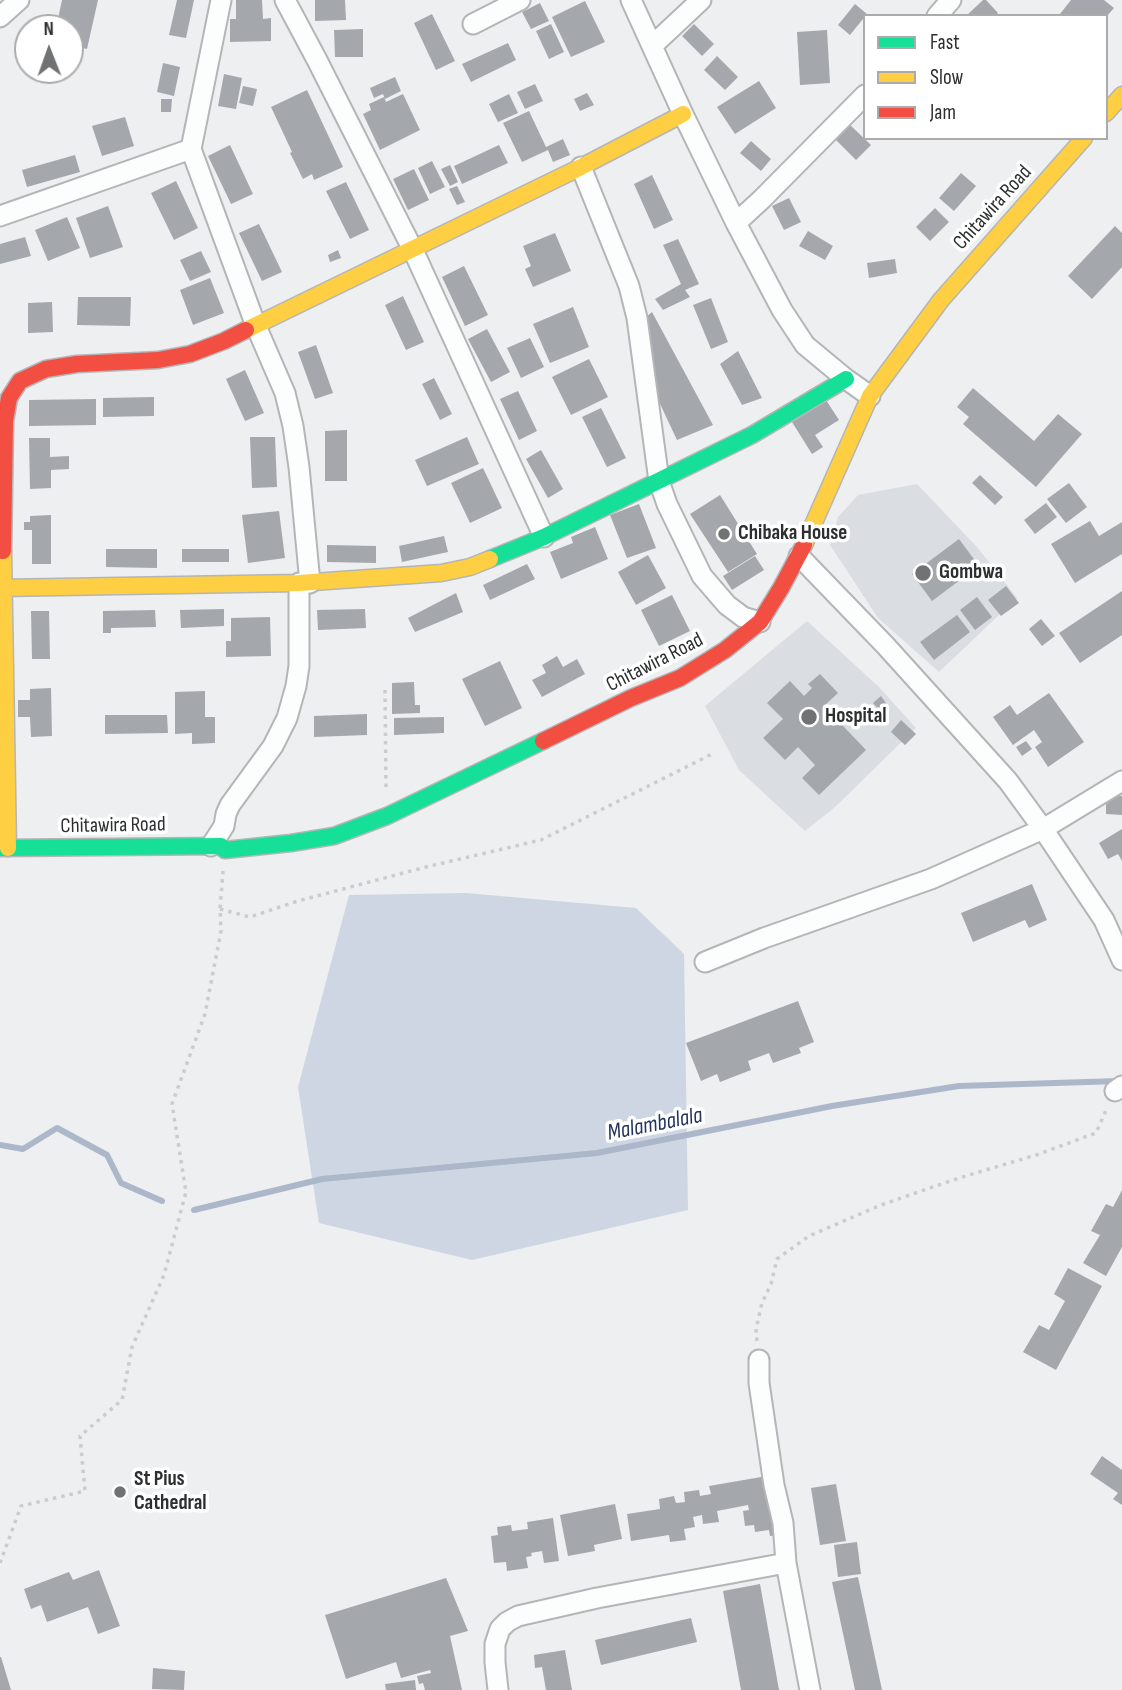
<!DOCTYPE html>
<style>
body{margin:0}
#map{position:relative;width:1122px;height:1690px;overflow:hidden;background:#edeff1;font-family:"Sofia Sans Condensed",sans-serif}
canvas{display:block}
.legend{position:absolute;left:863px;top:14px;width:245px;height:126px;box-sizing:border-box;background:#fff;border:2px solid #ababac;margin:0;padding:9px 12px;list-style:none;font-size:21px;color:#2d2e2f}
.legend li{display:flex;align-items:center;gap:14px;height:35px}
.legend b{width:35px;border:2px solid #ababac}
.north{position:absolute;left:14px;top:14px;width:70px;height:70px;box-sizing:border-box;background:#fff;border:2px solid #ababac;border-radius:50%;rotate:359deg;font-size:19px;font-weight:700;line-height:28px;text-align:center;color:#2d2e2f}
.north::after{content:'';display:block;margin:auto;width:24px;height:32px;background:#707273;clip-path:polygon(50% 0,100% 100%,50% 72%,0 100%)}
</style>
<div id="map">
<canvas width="1122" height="1690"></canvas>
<ul class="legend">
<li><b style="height:9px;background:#16e098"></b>Fast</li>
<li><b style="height:9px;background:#ffcf43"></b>Slow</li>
<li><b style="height:9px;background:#f24e42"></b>Jam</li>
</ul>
<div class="north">N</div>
</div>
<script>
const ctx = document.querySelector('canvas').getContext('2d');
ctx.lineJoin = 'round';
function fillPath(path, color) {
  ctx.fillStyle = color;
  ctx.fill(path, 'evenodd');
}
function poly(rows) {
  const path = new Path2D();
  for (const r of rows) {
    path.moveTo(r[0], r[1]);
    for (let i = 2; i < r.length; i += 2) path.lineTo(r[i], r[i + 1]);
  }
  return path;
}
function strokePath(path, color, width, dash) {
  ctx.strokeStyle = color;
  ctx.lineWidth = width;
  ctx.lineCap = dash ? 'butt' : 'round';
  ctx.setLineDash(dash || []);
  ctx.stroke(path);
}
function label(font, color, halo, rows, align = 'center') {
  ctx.font = font + ' "Sofia Sans Condensed",sans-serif';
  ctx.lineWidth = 7;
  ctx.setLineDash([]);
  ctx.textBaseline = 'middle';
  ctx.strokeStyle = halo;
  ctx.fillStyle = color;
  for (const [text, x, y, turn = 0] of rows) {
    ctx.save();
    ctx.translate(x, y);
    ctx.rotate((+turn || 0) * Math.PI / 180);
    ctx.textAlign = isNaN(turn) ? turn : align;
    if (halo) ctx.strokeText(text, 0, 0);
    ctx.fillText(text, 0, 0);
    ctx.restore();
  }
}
fillPath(poly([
 [917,484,978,548,1017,598,939,672,878,618,830,545,838,517,858,495],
 [807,621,879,687,916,728,834,808,805,831,739,770,705,706]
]), '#dadee3');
fillPath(poly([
 [466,893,636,908,684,954,688,1210,472,1260,319,1223,298,1087,349,895]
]), '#cfd6e3');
strokePath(poly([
 [0,1145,23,1149,57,1128,107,1155,121,1183,162,1201],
 [194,1210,322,1179,597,1153,832,1106,959,1086,1119,1081]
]), '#adb7ca', 6);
fillPath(poly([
 [62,0,98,0,87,49,70,45,70,28,56,28],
 [177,0,194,0,186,38,169,35],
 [236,0,262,0,263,19,271,18,271,41,230,42,230,19,236,19],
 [315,0,345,0,346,20,315,21],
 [983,0,986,0,998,13,996,16,966,16],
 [1071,0,1104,0,1114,8,1107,16,1062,16,1060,14],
 [585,1,605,42,571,57,552,17],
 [540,3,549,21,531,29,522,12],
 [855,4,867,14,850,35,838,25],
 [432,14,455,61,436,70,414,23],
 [551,24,564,52,549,59,536,31],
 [694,24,714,44,702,56,682,36],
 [363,29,363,57,335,57,334,30],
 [827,30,830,83,800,85,797,32],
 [508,43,516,60,471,82,462,64],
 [717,56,738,77,725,90,704,70],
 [163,63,180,67,174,96,157,92],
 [224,74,242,78,236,109,218,106],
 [395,77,401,91,385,99,383,94,374,98,370,88],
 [759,81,776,108,735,134,717,107],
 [535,84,543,101,525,109,517,92],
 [243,86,257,89,253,106,239,103],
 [307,90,343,167,314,180,312,174,303,179,290,153,292,152,271,107],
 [587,93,594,105,580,111,574,99],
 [403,94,420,130,380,150,363,114,371,110,369,104,384,97,386,102],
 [509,94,518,113,498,122,489,104],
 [161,99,172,99,171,112,161,112],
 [529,111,546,147,563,139,570,155,553,162,548,150,522,162,503,123],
 [125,117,134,146,102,156,92,126],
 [848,123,871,145,856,160,834,138],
 [751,141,771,159,761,171,740,153],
 [230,145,253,194,231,204,208,156],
 [499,145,508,163,462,184,454,166],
 [75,155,80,172,27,187,22,170],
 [432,161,445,187,430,194,418,168],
 [450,165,458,182,450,186,441,169],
 [414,169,429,200,408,210,393,179],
 [961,173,976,186,954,211,939,198],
 [652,175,673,220,654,229,634,184],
 [176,181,198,228,174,240,151,193],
 [346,182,369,230,350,239,326,191],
 [457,186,465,202,457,205,449,189],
 [789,198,801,222,784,230,772,206],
 [108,206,123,247,90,258,76,218],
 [935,208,949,222,930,241,916,227],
 [67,217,80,248,48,261,35,230],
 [259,224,282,272,262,281,239,233],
 [1115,226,1122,233,1122,267,1092,299,1068,276],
 [808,231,833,246,825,260,799,246],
 [555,233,571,271,533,287,525,269,531,266,523,246],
 [25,237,31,256,0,264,0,244],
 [678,239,699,284,685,290,690,297,663,310,655,299,681,284,663,245],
 [338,250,341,258,330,262,328,255],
 [201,251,211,272,190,281,180,260],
 [895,259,897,273,869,278,867,263],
 [464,266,488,315,465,326,442,277],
 [210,278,224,313,193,325,180,290],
 [403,296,424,342,406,350,385,305],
 [78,297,131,297,130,326,77,325],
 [711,298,728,342,711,349,693,305],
 [52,302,53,332,28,333,28,303],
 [573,307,589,347,550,363,533,324],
 [652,312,713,425,677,440,646,374,645,318],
 [487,329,510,372,491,382,468,339],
 [530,338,544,367,521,378,507,348],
 [316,345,333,393,315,399,298,352],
 [738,351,762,398,742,405,720,364],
 [589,359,608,397,571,415,552,377],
 [245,370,264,413,245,421,226,379],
 [434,378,452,414,440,420,422,384],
 [973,388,1034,441,1058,414,1082,434,1036,487,963,424,969,417,957,407],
 [518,391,537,431,519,440,500,399],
 [154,397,154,416,103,417,103,398],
 [96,399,96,425,29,426,29,400],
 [826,400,839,420,815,435,823,447,812,454,792,422],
 [601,408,626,458,607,467,582,417],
 [347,430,347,481,325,481,325,431],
 [250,437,275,437,277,487,252,488],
 [467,437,479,464,427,486,415,460],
 [29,438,50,438,50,457,69,456,69,469,51,470,51,488,30,489],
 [541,450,563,489,548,498,526,459],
 [483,468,502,508,470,523,451,483],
 [980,475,1003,497,995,505,972,483],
 [1069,483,1087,507,1066,523,1047,499],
 [720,495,757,554,728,572,690,514],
 [1046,503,1057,517,1035,534,1024,520],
 [639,504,656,548,627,558,610,515],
 [279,511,285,558,248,563,242,515],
 [51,515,51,564,32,564,32,530,24,530,24,522,30,522,30,516],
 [1090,521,1099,536,1122,522,1122,554,1075,583,1051,544],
 [595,527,608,559,561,579,550,552,573,543,571,537],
 [444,536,448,552,402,562,399,546],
 [959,539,979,566,932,601,912,574],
 [327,545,376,546,376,563,327,562],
 [106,549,157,549,157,568,106,567],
 [182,549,229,549,229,562,182,562],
 [648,555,666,588,636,605,618,572],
 [755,556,764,570,732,590,723,576],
 [527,564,535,579,490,600,483,585],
 [1006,586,1019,603,1001,616,988,600],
 [1122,591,1122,635,1080,663,1059,633],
 [456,593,463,612,415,632,408,618],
 [672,595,690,631,659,646,641,610],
 [977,597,992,617,975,630,960,610],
 [224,609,224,626,181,628,180,610],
 [365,609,366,628,318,630,317,610],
 [155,610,156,627,111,628,111,633,103,633,103,611],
 [31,611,49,611,50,659,32,659],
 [957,615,970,632,934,660,920,642],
 [270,617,271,656,226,657,226,641,231,641,231,618],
 [1041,619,1055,636,1042,646,1029,629],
 [557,656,563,667,577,659,585,674,542,697,532,680,546,673,542,665],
 [500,661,522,708,485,726,462,679],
 [820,674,838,693,824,706,866,750,819,795,802,778,815,765,798,747,785,760,763,738,783,719,767,703,790,681,804,696,812,688,808,684],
 [414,682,415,705,420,705,420,713,392,714,392,683],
 [51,688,52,736,31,737,30,717,18,717,18,700,30,700,30,689],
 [205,691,205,717,215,717,215,743,192,744,192,733,175,734,175,692],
 [1049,693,1084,742,1048,767,1035,747,1042,742,1034,730,1013,745,993,717,1010,705,1017,715],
 [881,696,888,706,881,712,873,703],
 [367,714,367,735,314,737,314,716],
 [105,715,167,715,168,733,105,734],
 [444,717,444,733,394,735,394,718],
 [901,720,916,734,905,745,891,732],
 [1026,741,1032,749,1022,756,1016,747],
 [1106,796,1122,796,1122,815,1106,814],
 [1122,829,1122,861,1118,854,1108,859,1099,843],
 [1032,884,1047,920,1029,928,1025,920,973,942,961,913],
 [798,1001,814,1042,799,1048,801,1053,773,1063,769,1053,748,1061,751,1070,720,1082,717,1074,701,1081,686,1043],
 [1122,1190,1122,1247,1106,1276,1083,1263,1100,1235,1091,1231,1106,1204,1113,1207],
 [1068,1268,1102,1286,1056,1370,1023,1352,1039,1325,1049,1330,1065,1301,1054,1294],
 [1102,1456,1122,1470,1122,1505,1113,1499,1118,1493,1090,1474],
 [767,1476,777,1535,770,1536,769,1530,755,1532,754,1525,745,1526,743,1511,749,1510,748,1505,717,1511,719,1522,703,1524,702,1515,693,1517,695,1527,684,1529,686,1540,670,1542,669,1535,631,1541,627,1514,660,1509,659,1499,674,1496,676,1503,685,1502,684,1492,699,1490,700,1496,711,1494,709,1486],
 [836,1484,846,1541,820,1545,811,1488],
 [615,1504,622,1539,594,1545,595,1551,568,1556,560,1515],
 [553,1518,559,1561,544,1563,542,1551,531,1553,532,1556,526,1557,528,1568,507,1571,506,1562,494,1563,491,1536,498,1535,497,1527,511,1525,512,1531,528,1529,527,1522],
 [857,1542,861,1574,838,1577,834,1545],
 [99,1570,120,1626,98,1634,88,1607,47,1622,41,1605,31,1609,24,1589,69,1572,73,1580],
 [858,1577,876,1662,882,1690,855,1690,832,1582],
 [446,1578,468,1631,450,1636,462,1690,425,1690,423,1683,419,1684,417,1676,431,1673,430,1670,401,1678,396,1662,346,1679,325,1615],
 [760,1584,779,1690,741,1690,723,1591],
 [691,1618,697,1642,601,1665,595,1640],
 [565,1650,572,1690,546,1690,542,1667,535,1668,534,1655],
 [0,1657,1,1657,11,1690,0,1690],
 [153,1668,185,1671,184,1690,152,1689],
 [415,1680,416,1690,386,1690,385,1684]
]), '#a4a8ad');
const street = poly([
 [221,0,191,149,256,326,285,393,293,426,299,467,310,583],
 [285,0,317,60,413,250,544,537],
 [631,0,683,114,736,223,782,310,805,345,846,379,870,396],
 [937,16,951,0],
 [0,17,19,0],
 [473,24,520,0],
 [653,45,701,0],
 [581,167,629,286,637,318,659,481,667,504,702,576,727,605,743,617,760,622],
 [0,216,191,149],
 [736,223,762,199,865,95],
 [799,556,885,645,1008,781,1043,829,1104,920,1122,960],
 [211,846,224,826,226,814,230,805,273,746,287,718,296,686,299,666,299,583],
 [705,962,764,938,931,879,1043,829,1122,781],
 [1115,1091,1122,1086],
 [759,1360,759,1383,774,1485,783,1523,786,1563,810,1690],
 [498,1690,495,1662,495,1644,500,1629,507,1622,518,1616,597,1598,786,1563]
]);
const fast = poly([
 [490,559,544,537,752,435,846,379],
 [0,848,221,846,225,850,291,843,334,836,387,816,543,741]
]);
const slow = poly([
 [1106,113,1122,95],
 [246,330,581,167,683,114],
 [804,545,870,396,941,300,1084,138],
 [3,551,8,848],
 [0,588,299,583,441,573,470,567,490,559]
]);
const jam = poly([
 [3,551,5,421,9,398,20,381,46,369,77,364,158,360,190,354,224,341,246,330],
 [543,741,631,698,680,678,725,650,760,622,781,588,804,545]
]);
strokePath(street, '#b4b5b7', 23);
strokePath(fast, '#b4b5b7', 19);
strokePath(slow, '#b4b5b7', 19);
strokePath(jam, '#b4b5b7', 19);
strokePath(poly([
 [385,690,386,789],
 [220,909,250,917,298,901,426,867,541,840,712,754],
 [757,1341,756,1329,762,1303,771,1284,777,1259,809,1236,881,1205,959,1178,1036,1155,1096,1133,1107,1108],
 [0,1563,21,1506,85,1491,80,1436,122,1400,132,1347,164,1275,186,1192,172,1104,205,1014,221,931,220,909,223,871]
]), '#cbcccc', 3.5, [3.5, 5]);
strokePath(street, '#fcfdfd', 19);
strokePath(fast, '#16e098', 16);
strokePath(slow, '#ffcf43', 16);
strokePath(jam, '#f24e42', 16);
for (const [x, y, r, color] of [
 [724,534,7,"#707273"],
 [923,573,9,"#707273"],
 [809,717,9,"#707273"],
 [120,1492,7,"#707273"]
]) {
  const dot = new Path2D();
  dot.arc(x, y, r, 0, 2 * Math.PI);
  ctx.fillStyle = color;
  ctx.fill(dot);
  strokePath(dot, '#fff', 2.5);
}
label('21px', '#2d2e2f', '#fff', [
 ["Chitawira Road",993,208,-48],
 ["Chitawira Road",655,663,-27],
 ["Chitawira Road",113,826,-1]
]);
label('bold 21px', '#2d2e2f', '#fff', [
 ["Chibaka House",738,534],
 ["Gombwa",939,573],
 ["Hospital",825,717],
 ["St Pius",134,1480],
 ["Cathedral",134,1504]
], 'left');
label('italic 23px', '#22345a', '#fff', [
 ["Malambalala",655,1125,-11]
]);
</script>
